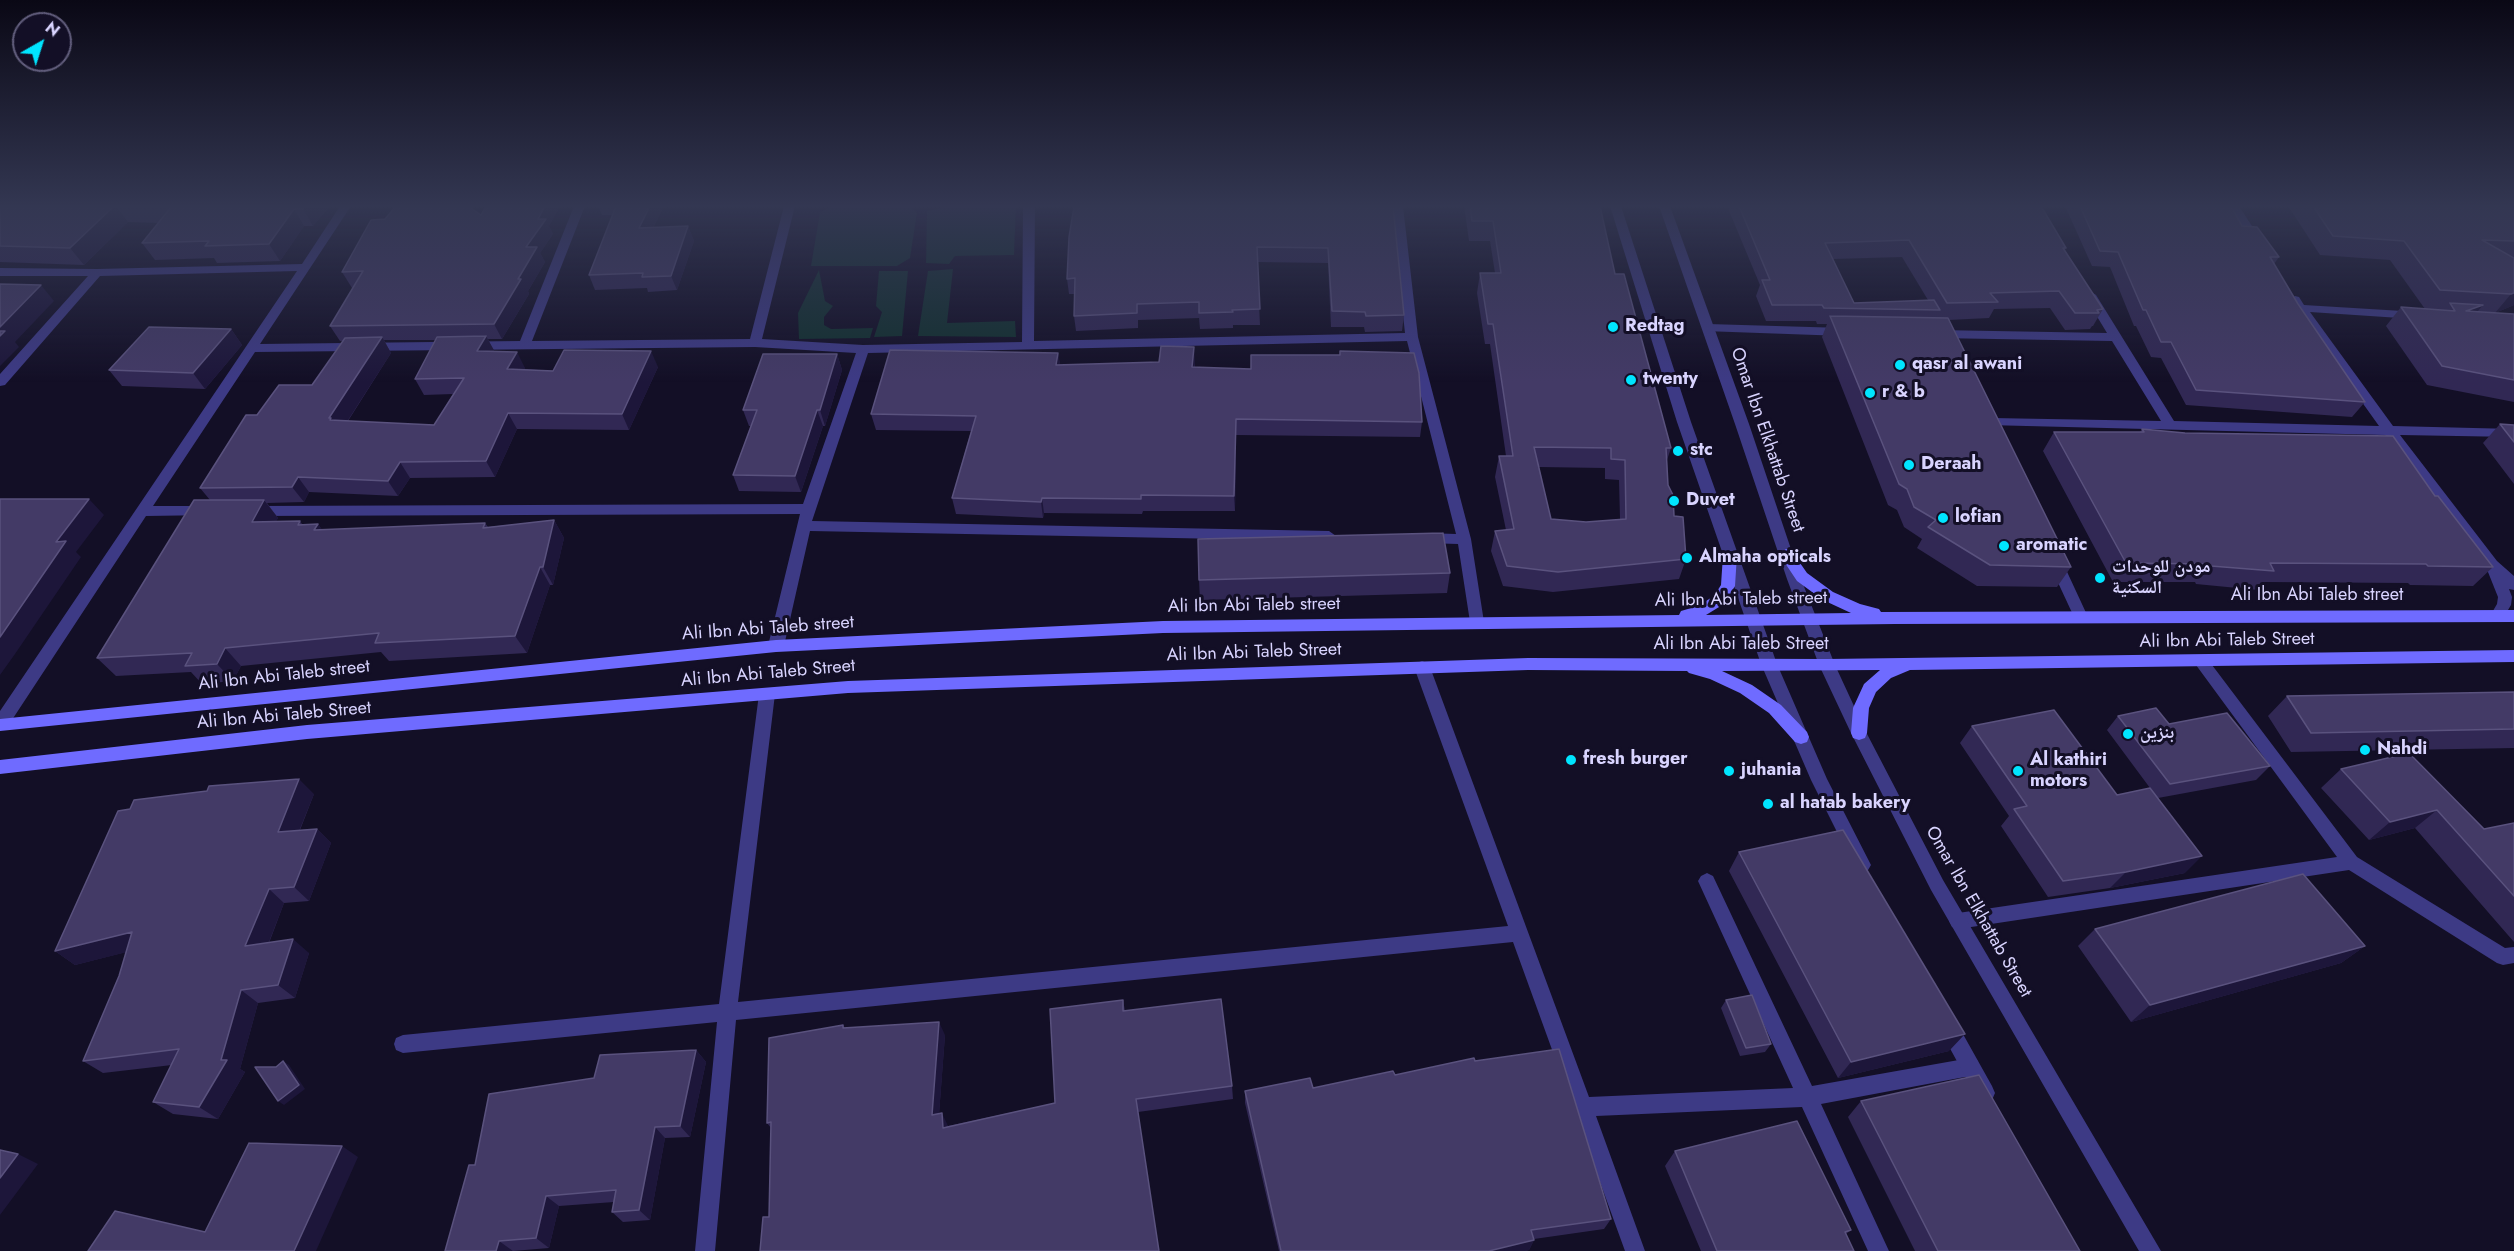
<!DOCTYPE html>
<meta charset="utf-8">
<style>
body{margin:0}
#map{position:relative;width:2514px;height:1251px;overflow:hidden;background:#130f26;font-family:Jost,sans-serif}
canvas{display:block}
.north{position:absolute;left:12px;top:12px;width:60px;height:60px;box-sizing:border-box;background:#130f26;border:2px solid #625e7d;border-radius:50%;rotate:39deg;font-size:16px;font-weight:700;line-height:24px;text-align:center;color:#d9d4ff}
.north::after{content:'';display:block;margin:auto;width:21px;height:27px;background:#00e5ff;clip-path:polygon(50% 0,100% 100%,50% 72%,0 100%)}
</style>
<div id="map">
<canvas width="2514" height="1251"></canvas>
<div class="north">N</div>
</div>
<script>
const ctx = document.querySelector('canvas').getContext('2d');
ctx.lineJoin = 'round';
function fillPath(path, color) {
  ctx.fillStyle = color;
  ctx.fill(path, 'evenodd');
}
function poly(rows) {
  const path = new Path2D();
  for (const r of rows) {
    path.moveTo(r[0], r[1]);
    for (let i = 2; i < r.length; i += 2) path.lineTo(r[i], r[i + 1]);
  }
  return path;
}
function strokePath(path, color, width, dash) {
  ctx.strokeStyle = color;
  ctx.lineWidth = width;
  ctx.lineCap = dash ? 'butt' : 'round';
  ctx.setLineDash(dash || []);
  ctx.stroke(path);
}
function label(font, color, halo, rows, align = 'center') {
  ctx.font = font + ' Jost,"Noto Naskh Arabic",sans-serif';
  ctx.lineWidth = 6;
  ctx.setLineDash([]);
  ctx.textBaseline = 'middle';
  ctx.strokeStyle = halo;
  ctx.fillStyle = color;
  for (const [text, x, y, turn = 0] of rows) {
    ctx.save();
    ctx.translate(x, y);
    ctx.rotate((+turn || 0) * Math.PI / 180);
    ctx.textAlign = isNaN(turn) ? turn : align;
    if (halo) ctx.strokeText(text, 0, 0);
    ctx.fillText(text, 0, 0);
    ctx.restore();
  }
}
fillPath(poly([
 [833,206,910,206,917,213,910,258,897,266,811,266,820,212],
 [952,206,1016,206,1014,255,955,256,949,264,926,263,927,211],
 [953,269,947,323,1015,321,1016,337,918,336,928,271],
 [819,270,825,301,833,306,824,317,824,325,831,329,873,328,870,338,799,339,798,313],
 [879,271,908,271,902,336,874,337,882,312,876,306]
]), '#12302f');
fillPath(poly([
 [340,206,351,206,260,344,520,341,574,206,585,206,532,341,750,339,784,206,795,206,762,339,863,345,1022,342,1023,206,1035,206,1034,341,1405,333,1391,206,1403,206,1418,337,1471,539,1484,622,1482,626,1477,628,1472,626,1470,622,1458,544,1425,543,1418,538,1425,533,1456,534,1407,341,868,353,812,521,1329,531,1336,536,1329,541,810,531,784,646,781,650,776,652,771,650,768,646,800,514,253,516,246,511,253,506,803,504,856,353,755,347,255,352,153,506,208,506,215,511,213,515,146,516,6,729,0,730,0,711,297,271,100,276,5,385,0,386,0,374,88,276,0,276,0,268,97,269,302,264,340,206],
 [2228,206,2239,206,2263,243,2261,245,2253,245,2228,206],
 [2090,291,2096,295,2174,421,2379,426,2289,300,2295,296,2299,297,2304,305,2419,312,2421,315,2415,319,2310,312,2393,426,2514,429,2514,437,2400,435,2497,561,2514,576,2514,590,2509,589,2512,597,2511,605,2502,620,2497,622,2492,620,2490,616,2497,604,2498,597,2486,567,2385,435,1987,425,1985,422,1987,419,1992,418,2161,421,2112,341,1937,338,1931,334,1937,330,2107,333,2084,295,2090,291],
 [1708,324,1844,328,1850,332,1844,336,1704,331,1702,328,1708,324],
 [2055,556,2062,561,2088,617,2086,621,2081,623,2076,621,2074,617,2048,561,2055,556],
 [2201,655,2206,657,2357,857,2505,948,2514,947,2514,963,2503,965,2497,963,2349,870,1958,929,1952,927,1949,921,1952,915,1958,913,2337,857,2196,665,2193,661,2196,657,2201,655],
 [1422,661,1427,663,1430,667,1589,1097,1793,1088,1698,881,1701,876,1707,873,1713,876,1812,1086,1970,1058,1977,1060,1980,1067,1977,1074,1970,1076,1821,1104,1889,1251,1868,1251,1802,1107,1596,1116,1645,1251,1625,1251,1513,942,736,1020,715,1251,695,1251,717,1022,403,1053,396,1050,394,1044,396,1038,403,1035,719,1004,759,694,761,690,767,688,773,690,775,694,738,1002,1508,926,1414,667,1417,663,1422,661]
]), '#3d3a85');
fillPath(poly([
 [1610,206,1621,206,1691,422,1777,664,1827,779,1871,865,1868,870,1862,873,1856,870,1811,780,1761,664,1677,422,1610,206],
 [1659,206,1670,206,1749,424,1801,579,1835,665,1866,732,1943,880,2161,1251,2139,1251,1931,890,1851,733,1819,665,1787,579,1735,424,1659,206],
 [1947,1015,1954,1018,1992,1086,1995,1093,1992,1100,1985,1103,1978,1100,1940,1030,1938,1024,1940,1018,1947,1015]
]), '#3d3a85');
fillPath(poly([
 [1786,549,1791,550,1807,573,1833,592,1860,604,1879,609,1881,612,2514,610,2514,622,1895,624,1163,633,776,652,0,731,0,719,776,640,1163,621,1679,615,1681,611,1698,606,1714,596,1721,585,1723,555,1730,550,1737,555,1735,586,1724,604,1706,615,1851,613,1823,600,1797,581,1779,554,1786,549],
 [2514,650,2514,662,1910,670,1891,678,1876,692,1869,708,1867,733,1865,738,1859,740,1853,738,1851,733,1853,708,1864,684,1880,670,1722,671,1752,685,1781,705,1807,732,1809,737,1807,742,1801,744,1795,742,1769,713,1740,693,1710,679,1689,673,1687,671,1528,670,848,693,307,739,0,774,0,760,307,725,848,681,1528,658,1827,659,2514,650]
]), '#6f6bff');
fillPath(poly([
 [0,206,330,206,313,226,304,226,280,261,217,263,214,258,155,260,142,243,159,223,128,222,84,265,0,262],
 [486,206,560,206,549,226,553,234,540,253,545,262,528,291,529,294,502,339,488,339,494,352,525,368,524,369,553,371,658,367,629,430,517,429,495,477,410,478,398,496,309,492,304,502,267,503,278,518,276,521,300,521,302,524,318,524,322,530,485,523,488,527,554,520,564,538,553,585,550,585,527,653,389,661,381,652,241,666,233,681,202,684,191,672,116,676,97,658,210,500,200,488,257,415,312,385,343,341,340,341,330,326,354,288,352,288,342,272,481,215],
 [384,340,436,340,415,379,424,395,453,394,434,425,348,421,391,353],
 [598,206,664,206,653,228,688,226,694,241,677,290,648,292,647,288,595,290,589,275,613,215,602,215],
 [1393,206,1404,315,1402,331,1365,332,1364,327,1331,327,1328,263,1257,262,1260,325,1233,325,1233,328,1200,329,1199,318,1138,320,1138,328,1076,331,1074,316,1075,294,1069,294,1067,279],
 [1464,206,1600,206,1615,274,1671,448,1667,460,1668,485,1674,516,1686,559,1679,579,1553,592,1503,586,1491,551,1495,531,1506,530,1495,477,1499,456,1506,456,1490,344,1485,344,1477,293,1480,273,1495,273,1490,241,1469,241],
 [1539,467,1605,468,1605,479,1619,480,1620,519,1586,522,1551,519],
 [1727,206,2041,206,2066,248,2065,250,2103,309,2093,326,2092,326,2090,329,2065,330,2050,308,1994,309,1989,318,1948,320,2071,567,2057,587,1977,586,1917,548,1922,539,1904,527,1897,510,1888,505,1822,337,1827,324,1817,324,1816,321,1766,321,1756,296,1760,285],
 [1902,257,1928,300,1854,303,1833,259],
 [2065,206,2231,206,2242,226,2279,257,2274,264,2298,304,2365,402,2352,417,2186,405,2161,358,2151,357,2136,326,2134,326,2110,267,2092,266],
 [2288,206,2514,206,2514,305,2495,313,2514,314,2514,402,2427,385,2386,326,2401,307,2425,309,2390,260,2320,255],
 [231,329,242,345,205,389,122,386,109,370],
 [1058,353,1060,365,1195,363,1195,367,1422,422,1420,437,1236,435,1235,511,1143,511,1142,514,1044,513,1043,518,956,514,952,498,971,431,876,430,871,414],
 [837,354,842,370,825,426,823,426,801,492,739,491,733,475,751,426,749,426,743,410],
 [2500,424,2514,425,2514,484,2483,443],
 [2142,429,2435,496,2493,567,2473,586,2410,585,2408,583,2265,582,2258,590,2196,584,2195,582,2113,582,2043,451,2054,432,2140,432],
 [1450,573,1447,593,1200,600,1199,580],
 [2514,692,2514,748,2291,752,2268,716,2287,696],
 [2118,716,2169,724,2270,766,2256,780,2158,798,2185,873,2110,888,2048,897,2001,826,2009,816,1960,743,1972,726,2117,795,2150,788,2107,730],
 [2341,769,2484,829,2514,823,2514,942,2415,828,2369,840,2321,788],
 [314,794,300,830,317,829,331,843,309,901,284,903,269,943,309,953,295,998,258,1003,240,1069,245,1072,218,1119,173,1114,153,1102,172,1065,103,1073,83,1061,119,976,126,952,75,965,55,951],
 [1739,852,1949,1051,1838,1078,1729,871],
 [2095,929,2365,946,2341,963,2131,1022,2078,946],
 [1123,1000,1125,1011,1232,1086,1233,1099,1138,1112,769,1217,771,1128,767,1123,843,1025,845,1028,945,1035,939,1114,948,1126,1055,1103],
 [1726,1000,1771,1044,1765,1052,1740,1056,1721,1008],
 [696,1050,706,1062,690,1137,665,1138,650,1220,623,1222,612,1212,614,1202,559,1206,549,1248,513,1251,445,1251,475,1165,594,1078],
 [1475,1061,1611,1219,1604,1229,1534,1239,1534,1240,1529,1250,1525,1251,1279,1251,1245,1103,1245,1091,1313,1088,1395,1075],
 [1861,1101,2080,1251,1915,1251,1848,1117],
 [1675,1151,1851,1230,1846,1234,1854,1251,1701,1251,1665,1166]
]), '#312854');
fillPath(poly([
 [114,206,116,206,128,222,84,265,70,248],
 [305,206,330,206,313,226,303,209],
 [545,206,560,206,549,226,553,234,540,253,545,262,528,291,529,294,502,339,494,324,518,279,526,247,538,219],
 [650,206,664,206,645,243,639,228],
 [294,209,304,226,280,261,269,244],
 [688,226,694,241,677,290,671,276],
 [41,285,54,301,15,342,19,347,0,366,0,327],
 [2514,293,2514,305,2495,313,2511,294],
 [2483,305,2467,324,2466,311],
 [231,329,242,345,205,389,193,373],
 [486,336,495,352,477,351],
 [382,337,391,353,341,431,329,418],
 [1194,347,1195,363,1193,383,1192,367],
 [651,351,658,367,629,430,622,414],
 [517,352,525,368,515,384,507,369],
 [1058,353,1061,369,1056,365],
 [837,354,842,370,825,426,820,410],
 [817,410,823,426,801,492,795,476],
 [508,413,517,429,495,477,486,461],
 [1236,419,1236,435,1235,511,1234,496],
 [400,462,410,478,398,496,388,481],
 [298,477,309,492,304,502,292,487],
 [1042,498,1044,513,1043,518,1041,502],
 [89,499,104,515,76,552,81,557,15,654,0,675,0,637,56,542],
 [264,500,278,518,266,540,252,522],
 [554,520,564,538,553,585,543,567],
 [318,524,331,542,314,530],
 [540,567,550,585,527,653,515,636],
 [225,648,241,666,233,681,217,664],
 [299,779,314,794,293,846,278,832],
 [2437,810,2415,828,2369,840,2390,822],
 [317,829,331,843,309,901,294,887],
 [2202,856,2185,873,2110,888,2126,872],
 [269,889,284,903,262,960,245,946],
 [132,932,151,946,75,965,55,951],
 [293,939,309,953,295,998,278,985],
 [2365,946,2341,963,2131,1022,2150,1005],
 [241,990,258,1003,240,1069,245,1072,218,1119,199,1107,221,1060],
 [939,1022,945,1035,938,1128,932,1115],
 [1965,1034,1949,1051,1838,1078,1851,1062],
 [696,1050,706,1062,690,1137,680,1126],
 [283,1061,289,1065,305,1089,284,1105,278,1101],
 [942,1113,948,1126,943,1128],
 [655,1127,665,1138,650,1220,639,1210],
 [342,1146,358,1157,316,1251,294,1251],
 [18,1154,38,1164,0,1215,0,1178],
 [546,1196,559,1206,549,1248,536,1238],
 [1534,1240,1529,1250,1525,1251,1489,1251],
 [499,1241,513,1251,496,1251]
]), '#1d163a');
const building = poly([
 [0,206,114,206,70,248,0,246,0,206],
 [172,206,305,206,303,209,294,209,269,244,205,246,209,241,142,243,172,206],
 [396,206,468,206,481,215,486,206,545,206,538,219,546,219,526,247,537,247,518,279,521,279,494,324,330,326,363,271,342,272,371,220,385,219,396,206],
 [616,206,650,206,639,228,688,226,671,276,642,277,643,273,589,275,616,206],
 [1074,206,1393,206,1404,315,1366,316,1365,312,1332,311,1328,248,1257,247,1260,309,1232,310,1233,312,1199,313,1199,302,1137,304,1137,313,1074,316,1075,278,1067,279,1069,237,1074,206],
 [1470,206,1600,206,1615,274,1624,274,1671,448,1666,448,1668,485,1673,495,1674,516,1683,517,1686,559,1558,572,1507,566,1495,531,1514,529,1499,456,1513,456,1493,324,1488,324,1480,273,1501,273,1493,221,1472,221,1470,206],
 [1534,447,1611,448,1611,459,1625,460,1626,519,1586,522,1551,519,1534,447],
 [1739,206,2041,206,2066,248,2063,248,2103,309,2097,310,2099,313,2075,313,2059,291,1990,293,1998,302,1947,303,1909,240,1825,243,1854,303,1934,300,1940,310,1824,308,1822,305,1772,305,1762,280,1770,280,1739,206],
 [2080,206,2231,206,2242,226,2257,227,2279,257,2270,257,2298,304,2365,402,2196,390,2171,342,2161,342,2146,310,2143,310,2118,252,2100,251,2080,206],
 [2313,206,2514,206,2514,241,2482,240,2514,258,2514,293,2511,294,2440,290,2404,241,2333,236,2313,206],
 [0,284,41,285,0,327,0,284],
 [2450,303,2483,305,2466,311,2514,314,2514,380,2442,366,2401,307,2455,311,2450,303],
 [1830,316,1948,318,2071,567,1990,565,1928,527,1936,520,1914,507,1907,489,1899,484,1830,316],
 [149,327,231,329,193,373,109,370,149,327],
 [0,331,5,331,0,336,0,331],
 [486,336,477,351,517,352,507,369,553,371,564,350,651,351,622,414,508,413,486,461,400,462,388,481,298,477,292,487,200,488,246,415,257,415,279,385,312,385,345,338,382,337,329,418,331,418,330,420,434,425,464,378,415,379,437,337,486,336],
 [1161,346,1194,347,1192,367,1251,369,1251,355,1340,355,1340,351,1414,353,1419,373,1422,422,1236,419,1234,496,1141,495,1141,499,1042,498,1041,502,952,498,976,416,871,414,890,350,1058,353,1056,365,1159,362,1161,346],
 [763,354,837,354,820,410,817,410,795,476,733,475,757,410,743,410,763,354],
 [2500,424,2514,425,2514,442,2500,424],
 [2142,429,2185,433,2393,436,2435,496,2438,496,2493,567,2428,566,2426,564,2270,563,2274,571,2211,566,2210,564,2126,563,2054,432,2144,432,2142,429],
 [0,499,89,499,56,542,66,541,0,637,0,499],
 [194,500,264,500,252,522,300,521,298,525,318,524,314,530,485,523,483,528,554,520,543,567,540,567,515,636,375,643,379,633,225,648,217,664,185,666,192,653,97,658,194,500],
 [1443,533,1450,573,1199,580,1198,539,1443,533],
 [2514,692,2514,729,2311,733,2287,696,2514,692],
 [2156,708,2169,724,2227,713,2270,766,2170,784,2118,716,2156,708],
 [2054,710,2117,795,2150,788,2202,856,2126,872,2063,881,2014,809,2027,806,1972,726,2054,710],
 [2409,753,2484,829,2514,823,2514,896,2437,810,2390,822,2341,769,2409,753],
 [299,779,278,832,317,829,294,887,269,889,245,946,293,939,278,985,241,990,221,1060,227,1060,199,1107,153,1102,179,1049,83,1061,119,976,132,932,55,951,118,811,130,809,134,800,207,791,209,786,299,779],
 [1843,830,1965,1034,1851,1062,1739,852,1843,830],
 [2303,874,2365,946,2150,1005,2095,929,2303,874],
 [1752,995,1771,1044,1746,1048,1726,1000,1752,995],
 [1221,999,1232,1086,1136,1099,1159,1251,760,1251,763,1217,769,1217,771,1122,767,1123,769,1038,843,1025,843,1028,939,1022,932,1115,942,1113,943,1128,1055,1103,1050,1009,1123,1000,1123,1011,1221,999],
 [1559,1049,1611,1219,1531,1230,1534,1240,1489,1251,1281,1251,1245,1091,1310,1078,1313,1088,1393,1071,1395,1075,1474,1058,1475,1061,1559,1049],
 [696,1050,680,1126,655,1127,639,1210,612,1212,616,1190,546,1196,536,1238,499,1241,496,1251,445,1251,469,1165,475,1165,489,1094,594,1078,600,1055,696,1050],
 [283,1061,299,1085,278,1101,255,1067,276,1067,283,1061],
 [1979,1075,2080,1251,1938,1251,1861,1101,1979,1075],
 [1797,1121,1851,1230,1845,1232,1854,1251,1717,1251,1675,1151,1797,1121],
 [249,1143,342,1146,294,1251,88,1251,115,1211,205,1232,249,1143],
 [0,1150,18,1154,0,1178,0,1150]
]);
fillPath(building, '#433a66');
strokePath(building, '#5a527e', 1.5);
const sky = ctx.createLinearGradient(0, 0, 0, 382);
sky.addColorStop(0, '#0a0815');
sky.addColorStop(0.54, '#333752');
sky.addColorStop(1, '#33375200');
ctx.fillStyle = sky;
ctx.fillRect(0, 0, 2514, 382);
for (const [x, y, r, color] of [
 [1613,327,6,"#00e5ff"],
 [1900,365,6,"#00e5ff"],
 [1631,380,6,"#00e5ff"],
 [1870,393,6,"#00e5ff"],
 [1678,451,6,"#00e5ff"],
 [1909,465,6,"#00e5ff"],
 [1674,501,6,"#00e5ff"],
 [1943,518,6,"#00e5ff"],
 [2004,546,6,"#00e5ff"],
 [1687,558,6,"#00e5ff"],
 [2100,578,6,"#00e5ff"],
 [2128,734,6,"#00e5ff"],
 [2365,750,6,"#00e5ff"],
 [1571,760,6,"#00e5ff"],
 [1729,771,6,"#00e5ff"],
 [2018,771,6,"#00e5ff"],
 [1768,804,6,"#00e5ff"]
]) {
  const dot = new Path2D();
  dot.arc(x, y, r, 0, 2 * Math.PI);
  ctx.fillStyle = color;
  ctx.fill(dot);
  strokePath(dot, '#130f26', 2);
}
label('bold 18px', '#d9d4ff', '#130f26', [
 ["Redtag",1625,327],
 ["qasr al awani",1912,365],
 ["twenty",1643,380],
 ["r & b",1882,393],
 ["stc",1690,451],
 ["Deraah",1921,465],
 ["Duvet",1686,501],
 ["lofian",1955,518],
 ["aromatic",2016,546],
 ["Almaha opticals",1699,558],
 ["مودن للوحدات",2112,568],
 ["السكنية",2112,589],
 ["بنزين",2140,734],
 ["Nahdi",2377,750],
 ["fresh burger",1583,760],
 ["Al kathiri",2030,761],
 ["motors",2030,782],
 ["juhania",1741,771],
 ["al hatab bakery",1780,804]
], 'left');
label('18px', '#d9d4ff', '#130f26', [
 ["Omar Ibn Elkhattab Street",1767,440,71],
 ["Ali Ibn Abi Taleb street",2317,596],
 ["Ali Ibn Abi Taleb street",1741,600,-1],
 ["Ali Ibn Abi Taleb street",1254,606,-1],
 ["Ali Ibn Abi Taleb street",768,629,-4],
 ["Ali Ibn Abi Taleb Street",2227,641,-1],
 ["Ali Ibn Abi Taleb Street",1741,645],
 ["Ali Ibn Abi Taleb Street",1254,653,-2],
 ["Ali Ibn Abi Taleb Street",768,674,-5],
 ["Ali Ibn Abi Taleb street",284,676,-6],
 ["Ali Ibn Abi Taleb Street",284,716,-5],
 ["Omar Ibn Elkhattab Street",1978,912,60]
]);
</script>
